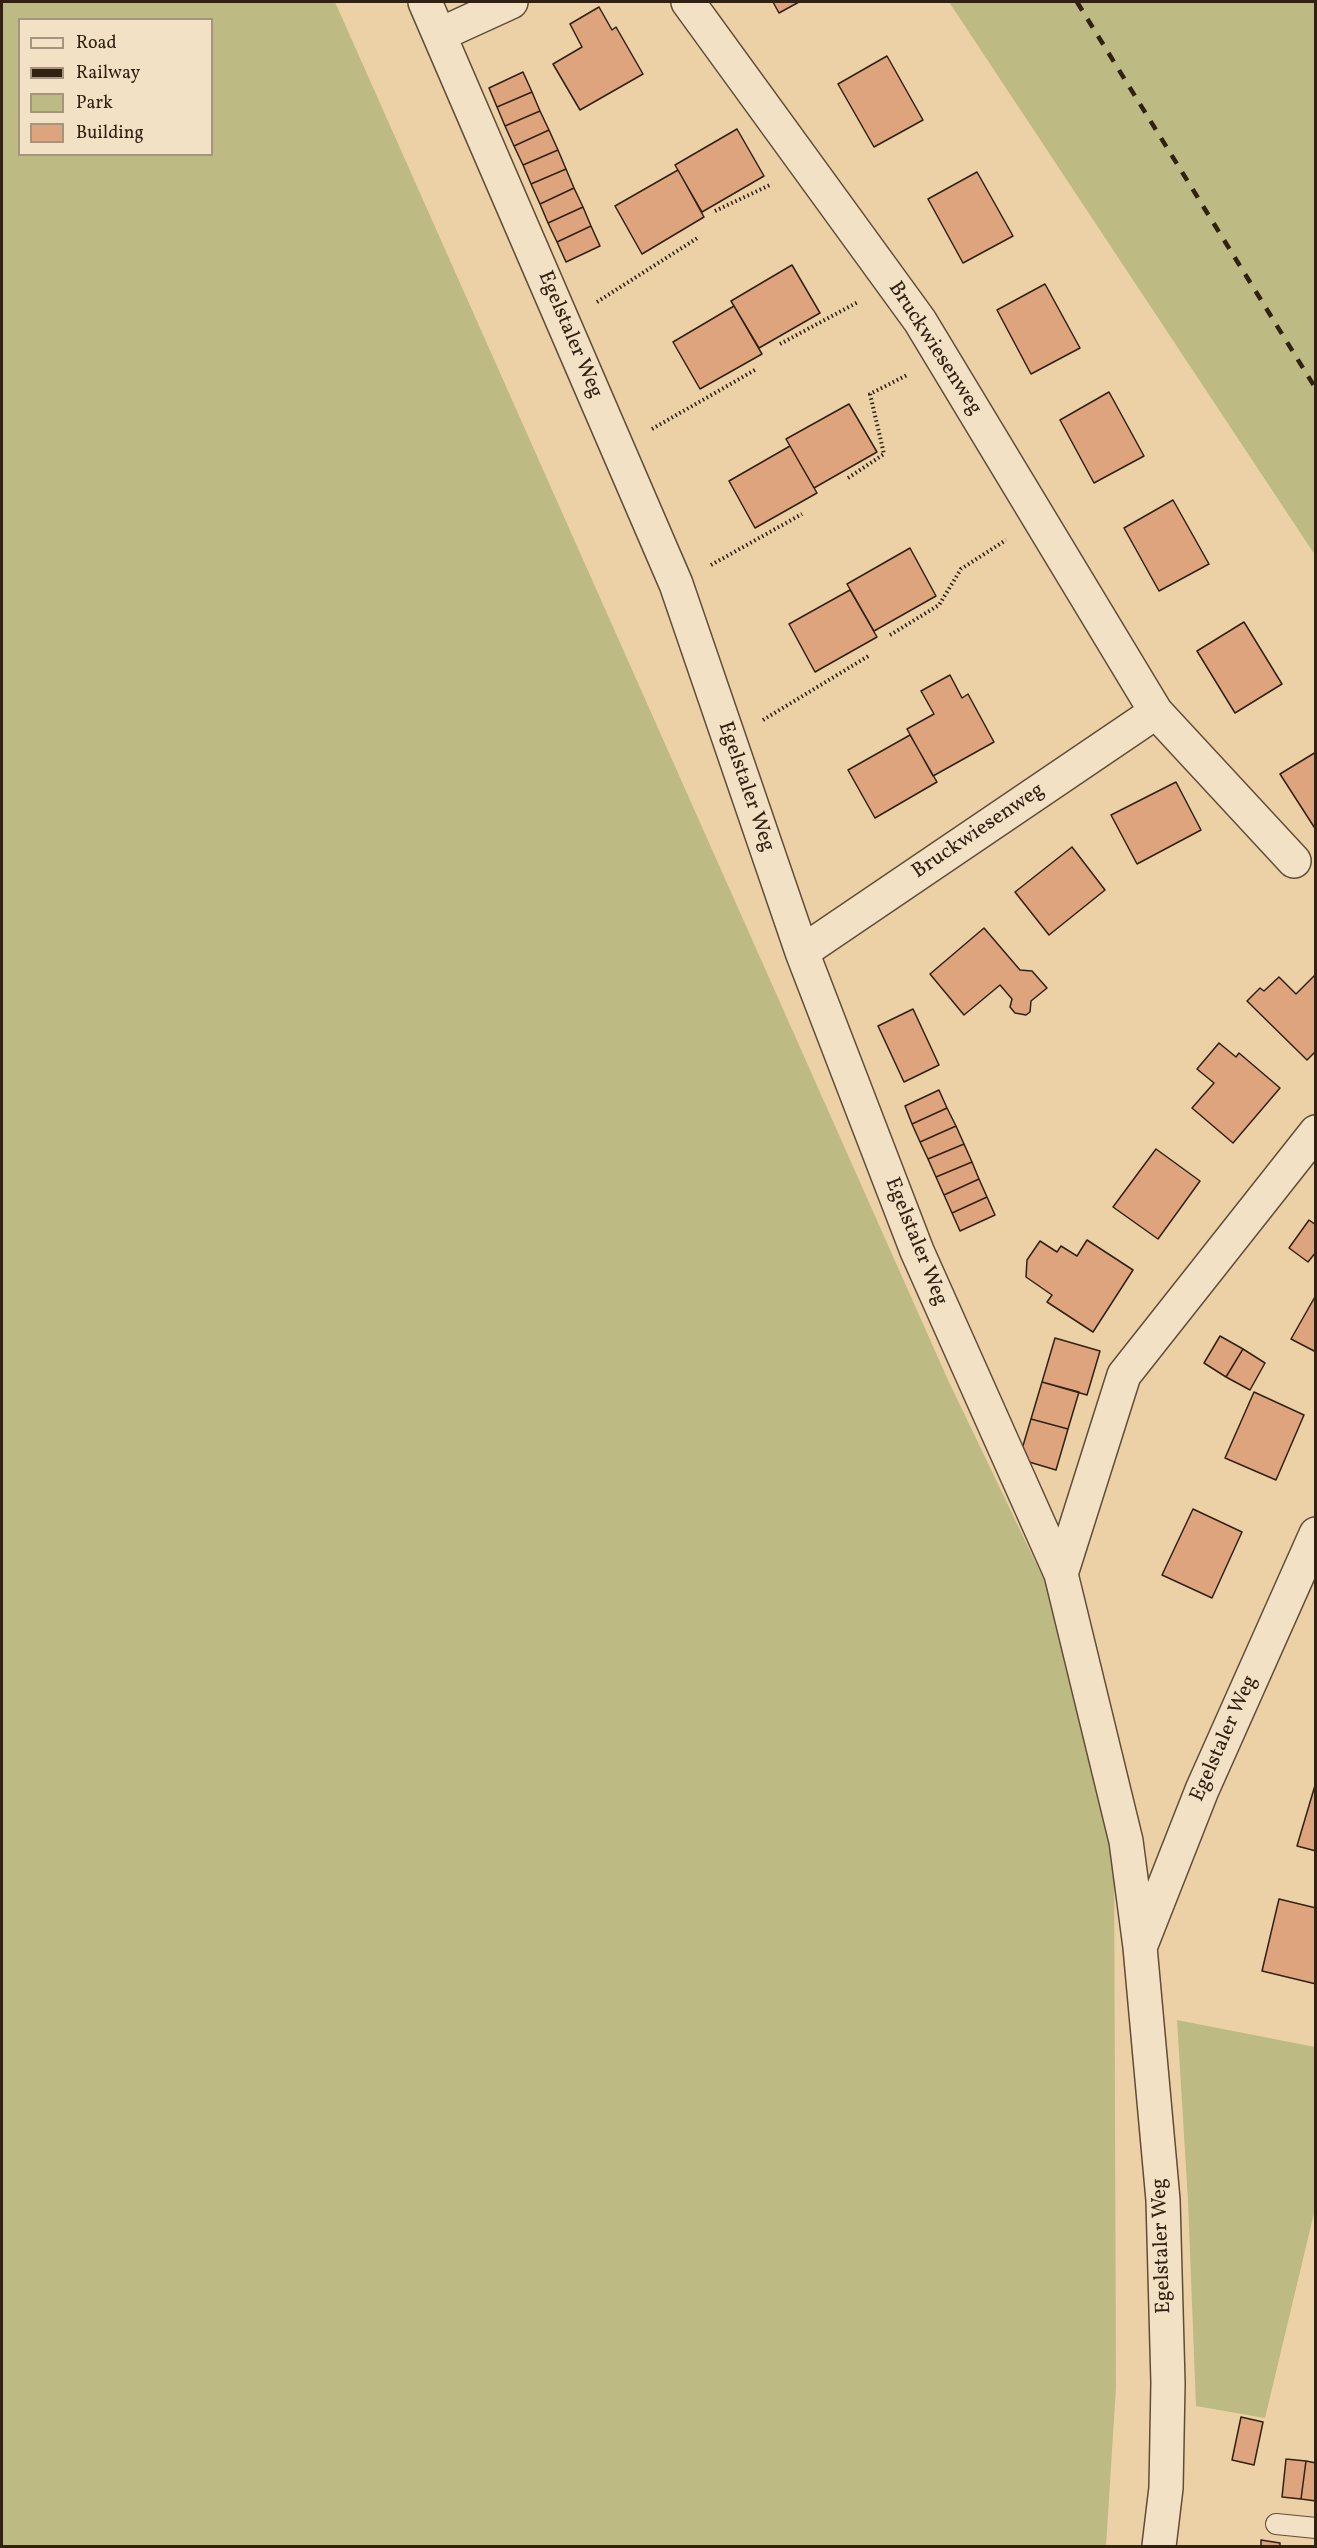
<!DOCTYPE html>
<style>
body{margin:0}
#map{position:relative;width:1317px;height:2548px;overflow:hidden;background:#ecd1a6;font-family:Vollkorn,serif}
canvas{display:block}
.frame{position:absolute;inset:0;border:3px solid #312113;pointer-events:none}
.legend{position:absolute;left:18px;top:18px;width:195px;height:138px;box-sizing:border-box;background:#f3e1c5;border:2px solid #a5947e;margin:0;padding:8px 10px;list-style:none;font-size:18px;color:#312113}
.legend li{display:flex;align-items:center;gap:12px;height:30px}
.legend b{width:30px;border:2px solid #a5947e}
</style>
<div id="map">
<canvas width="1317" height="2548"></canvas>
<div class="frame"></div>
<ul class="legend">
<li><b style="height:8px;background:#f3e1c5"></b>Road</li>
<li><b style="height:8px;background:#312113"></b>Railway</li>
<li><b style="height:16px;background:#beba83"></b>Park</li>
<li><b style="height:16px;background:#dea47e"></b>Building</li>
</ul>
</div>
<script>
const ctx = document.querySelector('canvas').getContext('2d');
ctx.lineJoin = 'round';
function fillPath(path, color) {
  ctx.fillStyle = color;
  ctx.fill(path, 'evenodd');
}
function poly(rows) {
  const path = new Path2D();
  for (const r of rows) {
    path.moveTo(r[0], r[1]);
    for (let i = 2; i < r.length; i += 2) path.lineTo(r[i], r[i + 1]);
  }
  return path;
}
function strokePath(path, color, width, dash) {
  ctx.strokeStyle = color;
  ctx.lineWidth = width;
  ctx.lineCap = dash ? 'butt' : 'round';
  ctx.setLineDash(dash || []);
  ctx.stroke(path);
}
function label(font, color, halo, rows, align = 'center') {
  ctx.font = font + ' Vollkorn,serif';
  ctx.lineWidth = 6;
  ctx.setLineDash([]);
  ctx.textBaseline = 'middle';
  ctx.strokeStyle = halo;
  ctx.fillStyle = color;
  for (const [text, x, y, turn = 0] of rows) {
    ctx.save();
    ctx.translate(x, y);
    ctx.rotate((+turn || 0) * Math.PI / 180);
    ctx.textAlign = isNaN(turn) ? turn : align;
    if (halo) ctx.strokeText(text, 0, 0);
    ctx.fillText(text, 0, 0);
    ctx.restore();
  }
}
fillPath(poly([
 [2,2,335,2,948,1380,1046,1584,1114,1842,1116,2387,1106,2546,2,2546],
 [20,20,212,20,212,154,20,154],
 [949,2,1315,2,1315,555],
 [1177,2020,1315,2047,1315,2209,1265,2418,1196,2406,1188,2201]
]), '#beba83');
const building = poly([
 [773,2,799,2,779,13,773,2],
 [599,7,612,30,616,27,643,74,580,110,553,64,582,47,570,24,599,7],
 [887,56,923,120,874,147,838,84,887,56],
 [523,72,532,92,497,107,489,88,523,72],
 [532,92,540,111,505,126,497,107,532,92],
 [540,111,549,130,514,146,505,126,540,111],
 [737,129,764,176,702,212,675,165,737,129],
 [549,130,558,150,523,165,514,146,549,130],
 [558,150,566,169,531,184,523,165,558,150],
 [566,169,574,188,540,204,531,184,566,169],
 [678,170,704,217,642,254,615,206,678,170],
 [977,172,1013,236,963,263,928,199,977,172],
 [574,188,583,207,548,223,540,204,574,188],
 [583,207,591,226,557,242,548,223,583,207],
 [591,226,600,246,566,262,557,242,591,226],
 [792,265,820,313,759,348,731,301,792,265],
 [1045,284,1080,348,1031,374,997,310,1045,284],
 [734,306,762,354,700,389,673,342,734,306],
 [1109,392,1144,456,1094,483,1060,420,1109,392],
 [849,404,877,452,814,488,786,439,849,404],
 [790,446,817,493,755,528,729,481,790,446],
 [1173,500,1209,564,1159,591,1124,528,1173,500],
 [910,548,936,596,874,631,847,584,910,548],
 [850,590,877,637,815,672,789,624,850,590],
 [1244,622,1282,684,1235,713,1197,651,1244,622],
 [950,675,962,698,968,694,994,742,933,776,907,729,934,714,921,691,950,675],
 [910,735,937,782,875,818,848,770,910,735],
 [1316,752,1316,830,1280,774,1316,752],
 [1176,782,1201,830,1137,864,1111,815,1176,782],
 [1072,847,1105,890,1049,935,1015,892,1072,847],
 [984,928,1020,970,1032,971,1047,988,1031,1001,1030,1012,1026,1015,1015,1013,1010,1007,1012,999,1000,985,964,1015,930,974,984,928],
 [1316,974,1316,1051,1307,1060,1247,1001,1260,988,1264,991,1279,977,1296,994,1316,974],
 [913,1009,939,1065,904,1082,878,1026,913,1009],
 [1219,1043,1236,1057,1239,1053,1280,1088,1233,1143,1192,1108,1214,1083,1197,1069,1219,1043],
 [939,1090,947,1108,912,1124,905,1106,939,1090],
 [947,1108,956,1126,920,1142,912,1124,947,1108],
 [956,1126,964,1144,928,1159,920,1142,956,1126],
 [964,1144,972,1162,936,1177,928,1159,964,1144],
 [1156,1149,1200,1181,1158,1239,1113,1207,1156,1149],
 [972,1162,979,1179,944,1195,936,1177,972,1162],
 [979,1179,987,1197,952,1213,944,1195,979,1179],
 [987,1197,995,1215,960,1231,952,1213,987,1197],
 [1309,1220,1316,1225,1316,1252,1308,1262,1289,1248,1309,1220],
 [1087,1240,1133,1270,1093,1332,1047,1302,1052,1295,1026,1277,1027,1260,1040,1241,1057,1252,1061,1246,1077,1256,1087,1240],
 [1316,1295,1316,1352,1291,1339,1316,1295],
 [1220,1336,1243,1349,1226,1377,1204,1363,1220,1336],
 [1055,1338,1100,1351,1087,1395,1042,1382,1055,1338],
 [1243,1349,1265,1363,1250,1390,1226,1377,1243,1349],
 [1042,1382,1079,1392,1068,1429,1031,1419,1042,1382],
 [1254,1392,1304,1415,1276,1480,1225,1458,1254,1392],
 [1031,1419,1068,1429,1056,1470,1019,1459,1031,1419],
 [1193,1509,1242,1532,1212,1598,1162,1575,1193,1509],
 [1316,1782,1316,1851,1297,1846,1316,1782],
 [1279,1899,1316,1908,1316,1984,1262,1971,1279,1899],
 [1241,2417,1263,2422,1254,2465,1232,2460,1241,2417],
 [1286,2459,1306,2461,1301,2499,1282,2497,1286,2459],
 [1306,2461,1316,2463,1316,2501,1301,2499,1306,2461],
 [1261,2540,1280,2543,1280,2546,1261,2546,1261,2540]
]);
fillPath(building, '#dea47e');
strokePath(building, '#312113', 1.5);
const service = poly([
 [1276,2524,1316,2528]
]);
const minor = poly([
 [425,2,676,584,802,952,917,1251,1061,1574,1126,1841,1140,1947,1163,2200,1168,2383,1166,2488,1159,2546],
 [688,2,920,321,1156,712,802,952],
 [441,34,511,2],
 [1156,712,1294,861],
 [1061,1574,1124,1375,1316,1132],
 [1141,1945,1202,1790,1316,1534]
]);
strokePath(service, '#604d38', 22);
strokePath(minor, '#604d38', 36);
strokePath(poly([
 [715,211,772,184],
 [597,302,699,237],
 [780,344,858,302],
 [652,429,755,370],
 [848,478,884,454,870,394,907,375],
 [711,565,802,514],
 [890,635,939,605,961,569,1006,540],
 [763,720,870,655]
]), '#312113', 4, [1.5, 3]);
strokePath(service, '#f3e1c5', 20);
strokePath(minor, '#f3e1c5', 33);
strokePath(poly([
 [1077,2,1316,389]
]), '#312113', 4.5, [10, 10]);
label('21px', '#312113', '#f3e1c5', [
 ["Egelstaler Weg",569,335,67],
 ["Bruckwiesenweg",934,349,57],
 ["Egelstaler Weg",745,787,71],
 ["Bruckwiesenweg",979,832,-34],
 ["Egelstaler Weg",915,1242,68],
 ["Egelstaler Weg",1225,1739,-66],
 ["Egelstaler Weg",1163,2246,-92]
]);
</script>
